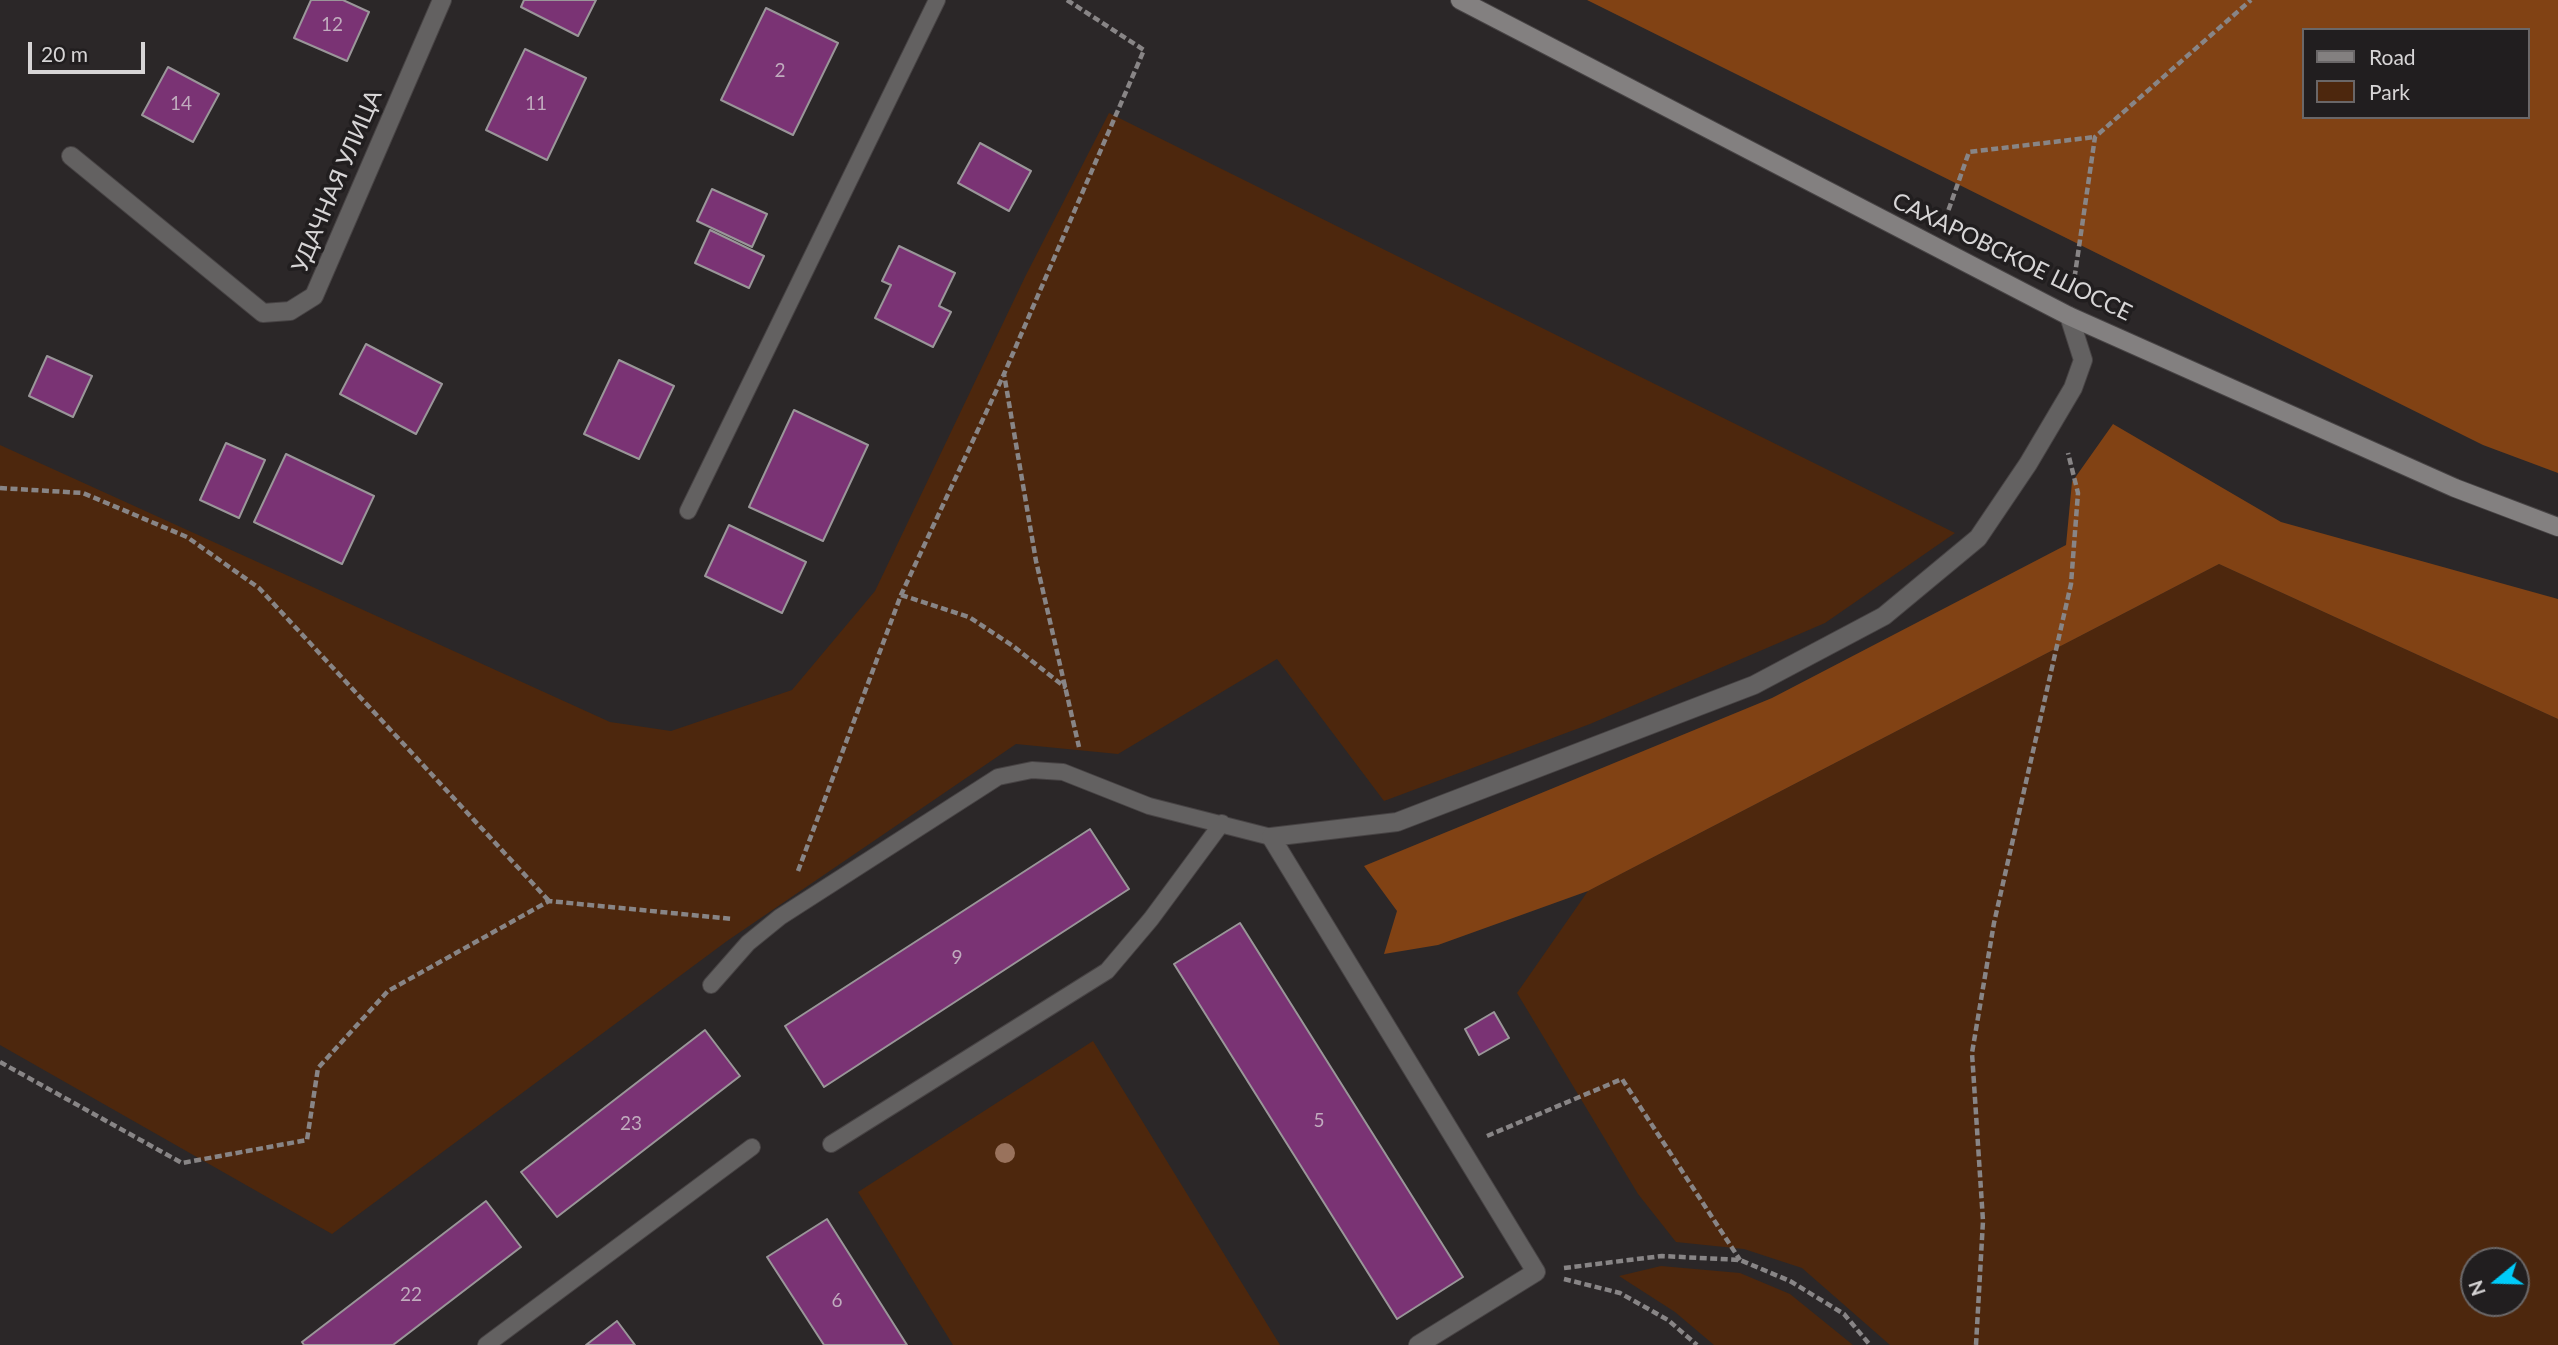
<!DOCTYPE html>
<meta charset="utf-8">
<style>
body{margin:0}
#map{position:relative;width:2558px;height:1345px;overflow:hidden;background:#2b2728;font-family:Lato,sans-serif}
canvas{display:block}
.legend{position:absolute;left:2302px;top:28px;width:228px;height:91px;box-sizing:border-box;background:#211e1f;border:2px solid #6a6768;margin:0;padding:9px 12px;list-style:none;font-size:21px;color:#d7d5d6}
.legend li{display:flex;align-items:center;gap:14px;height:35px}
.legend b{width:35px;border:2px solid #6a6768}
.north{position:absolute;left:2460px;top:1247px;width:70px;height:70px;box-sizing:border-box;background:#211e1f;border:2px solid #6a6768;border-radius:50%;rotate:251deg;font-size:19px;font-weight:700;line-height:28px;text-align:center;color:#d7d5d6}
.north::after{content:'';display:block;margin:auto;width:24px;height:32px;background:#00cbf9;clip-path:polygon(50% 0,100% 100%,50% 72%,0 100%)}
.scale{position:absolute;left:28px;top:42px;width:117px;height:32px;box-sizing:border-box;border:4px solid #d7d5d6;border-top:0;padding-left:9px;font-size:21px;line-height:24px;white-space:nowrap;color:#d7d5d6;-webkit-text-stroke:5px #211e1f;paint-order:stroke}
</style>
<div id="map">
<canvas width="2558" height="1345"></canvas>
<ul class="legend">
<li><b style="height:9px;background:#838080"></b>Road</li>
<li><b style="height:19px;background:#4d270d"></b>Park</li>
</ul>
<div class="north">N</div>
<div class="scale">20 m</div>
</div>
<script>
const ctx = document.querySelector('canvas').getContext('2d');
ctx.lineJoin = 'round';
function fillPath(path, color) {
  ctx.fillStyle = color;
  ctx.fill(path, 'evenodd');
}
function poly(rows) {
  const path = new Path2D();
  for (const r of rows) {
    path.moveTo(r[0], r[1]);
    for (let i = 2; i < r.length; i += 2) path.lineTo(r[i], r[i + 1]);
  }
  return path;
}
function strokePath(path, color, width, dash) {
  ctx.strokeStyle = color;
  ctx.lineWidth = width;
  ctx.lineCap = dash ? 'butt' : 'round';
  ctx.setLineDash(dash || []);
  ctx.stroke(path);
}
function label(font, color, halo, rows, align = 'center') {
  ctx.font = font + ' Lato,sans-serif';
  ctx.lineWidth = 7;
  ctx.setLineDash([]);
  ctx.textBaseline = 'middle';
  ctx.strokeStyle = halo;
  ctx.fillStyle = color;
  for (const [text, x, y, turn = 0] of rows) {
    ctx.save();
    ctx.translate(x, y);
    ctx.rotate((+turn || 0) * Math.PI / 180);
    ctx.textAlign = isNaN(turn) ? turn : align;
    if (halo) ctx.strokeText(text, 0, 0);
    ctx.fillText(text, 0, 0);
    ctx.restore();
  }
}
fillPath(poly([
 [1109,113,1955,533,1825,623,1590,724,1384,801,1277,659,1118,754,1016,744,727,941,332,1234,0,1045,0,445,610,722,671,731,792,690,875,591,1025,277],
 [2219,564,2558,719,2558,1345,1890,1345,1802,1268,1744,1249,1676,1242,1638,1194,1517,993,1588,891],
 [2474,1261,2516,1261,2516,1303,2474,1303],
 [1093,1041,1280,1345,953,1345,858,1192],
 [1661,1266,1740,1273,1790,1294,1853,1345,1714,1345,1675,1312,1619,1276]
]), '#4d270d');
fillPath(poly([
 [1587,0,2558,0,2558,473,2483,445],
 [2304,30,2528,30,2528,117,2304,117],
 [2113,424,2281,522,2558,599,2558,719,2219,564,1588,891,1438,945,1384,954,1397,911,1364,866,1772,698,2066,545,2072,482]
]), '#814214');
const building = poly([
 [311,0,343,0,369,12,347,61,294,38,311,0],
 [524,0,596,0,578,36,521,7,524,0],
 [766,8,838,43,793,135,721,100,766,8],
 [525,49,586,78,547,160,486,130,525,49],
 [168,67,219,94,193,142,142,115,168,67],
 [980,143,1031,171,1009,211,958,183,980,143],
 [712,189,767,214,752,247,697,221,712,189],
 [710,230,764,256,749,288,695,263,710,230],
 [899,246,955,273,939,306,951,312,933,347,875,318,891,285,882,281,899,246],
 [366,344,442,384,416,434,340,394,366,344],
 [47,356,92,376,73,417,29,396,47,356],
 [619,360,674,386,639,459,584,434,619,360],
 [794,410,868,445,823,541,749,507,794,410],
 [226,443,265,460,239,518,200,500,226,443],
 [286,454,374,496,342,564,254,522,286,454],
 [729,525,806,562,782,613,705,576,729,525],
 [1090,829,1129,889,824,1087,785,1026,1090,829],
 [1240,923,1463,1277,1397,1319,1174,964,1240,923],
 [1494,1012,1509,1038,1479,1055,1465,1029,1494,1012],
 [705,1030,740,1076,557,1217,521,1172,705,1030],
 [486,1201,521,1247,393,1345,304,1345,302,1342,486,1201],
 [827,1219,907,1345,824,1345,767,1257,827,1219],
 [617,1321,635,1345,586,1345,617,1321]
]);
fillPath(building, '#7a3374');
strokePath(building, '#9a9699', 2);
const lane = poly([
 [688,511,937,0],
 [711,985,748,943,780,917,998,777,1032,770,1063,772,1149,806,1271,837],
 [831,1144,1107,971,1151,919,1222,823],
 [486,1345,752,1147]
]);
const street = poly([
 [71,156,263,313,290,311,314,296,442,0],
 [1418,1345,1536,1272,1271,837,1397,822,1754,685,1884,616,1978,538,2028,464,2073,388,2083,360,2069,316]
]);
const secondary = poly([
 [1460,0,2069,316,2455,488,2558,527]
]);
strokePath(lane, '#474344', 18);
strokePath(street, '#474344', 20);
strokePath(secondary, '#474344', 20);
strokePath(poly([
 [1067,0,1144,50,1004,374,1036,561,1079,747],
 [1945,220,1969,152,2095,137],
 [2073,288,2095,137,2251,0],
 [0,488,83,493,187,537,259,588,549,901],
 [901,595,969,617,1013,646,1066,688],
 [798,871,901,595,1004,374],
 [0,1062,182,1163,307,1140,318,1068,388,991,549,901,733,919],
 [1487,1136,1622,1079,1740,1260],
 [1564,1268,1662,1256,1740,1260,1790,1281,1844,1314,1870,1345],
 [1564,1279,1620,1293,1668,1320,1697,1345],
 [1976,1345,1983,1221,1972,1053,1994,923,2071,584,2078,493,2068,453]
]), '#888586', 4.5, [7, 3.5]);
strokePath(lane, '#636161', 16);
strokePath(street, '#636161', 18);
strokePath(secondary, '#838080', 18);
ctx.fillStyle = '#99725c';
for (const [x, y] of [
 [1005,1153]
]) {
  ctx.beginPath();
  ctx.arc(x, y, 10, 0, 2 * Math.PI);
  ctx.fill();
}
label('19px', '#c0acbe', null, [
 ["12",332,25],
 ["2",780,71],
 ["14",181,104],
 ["11",536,104],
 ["9",957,958],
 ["5",1319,1121],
 ["23",631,1124],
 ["22",411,1295],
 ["6",837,1301]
]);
label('23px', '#d7d5d6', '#211e1f', [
 ["УДАЧНАЯ УЛИЦА",337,181,-67],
 ["САХАРОВСКОЕ ШОССЕ",2012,257,26]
]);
</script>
